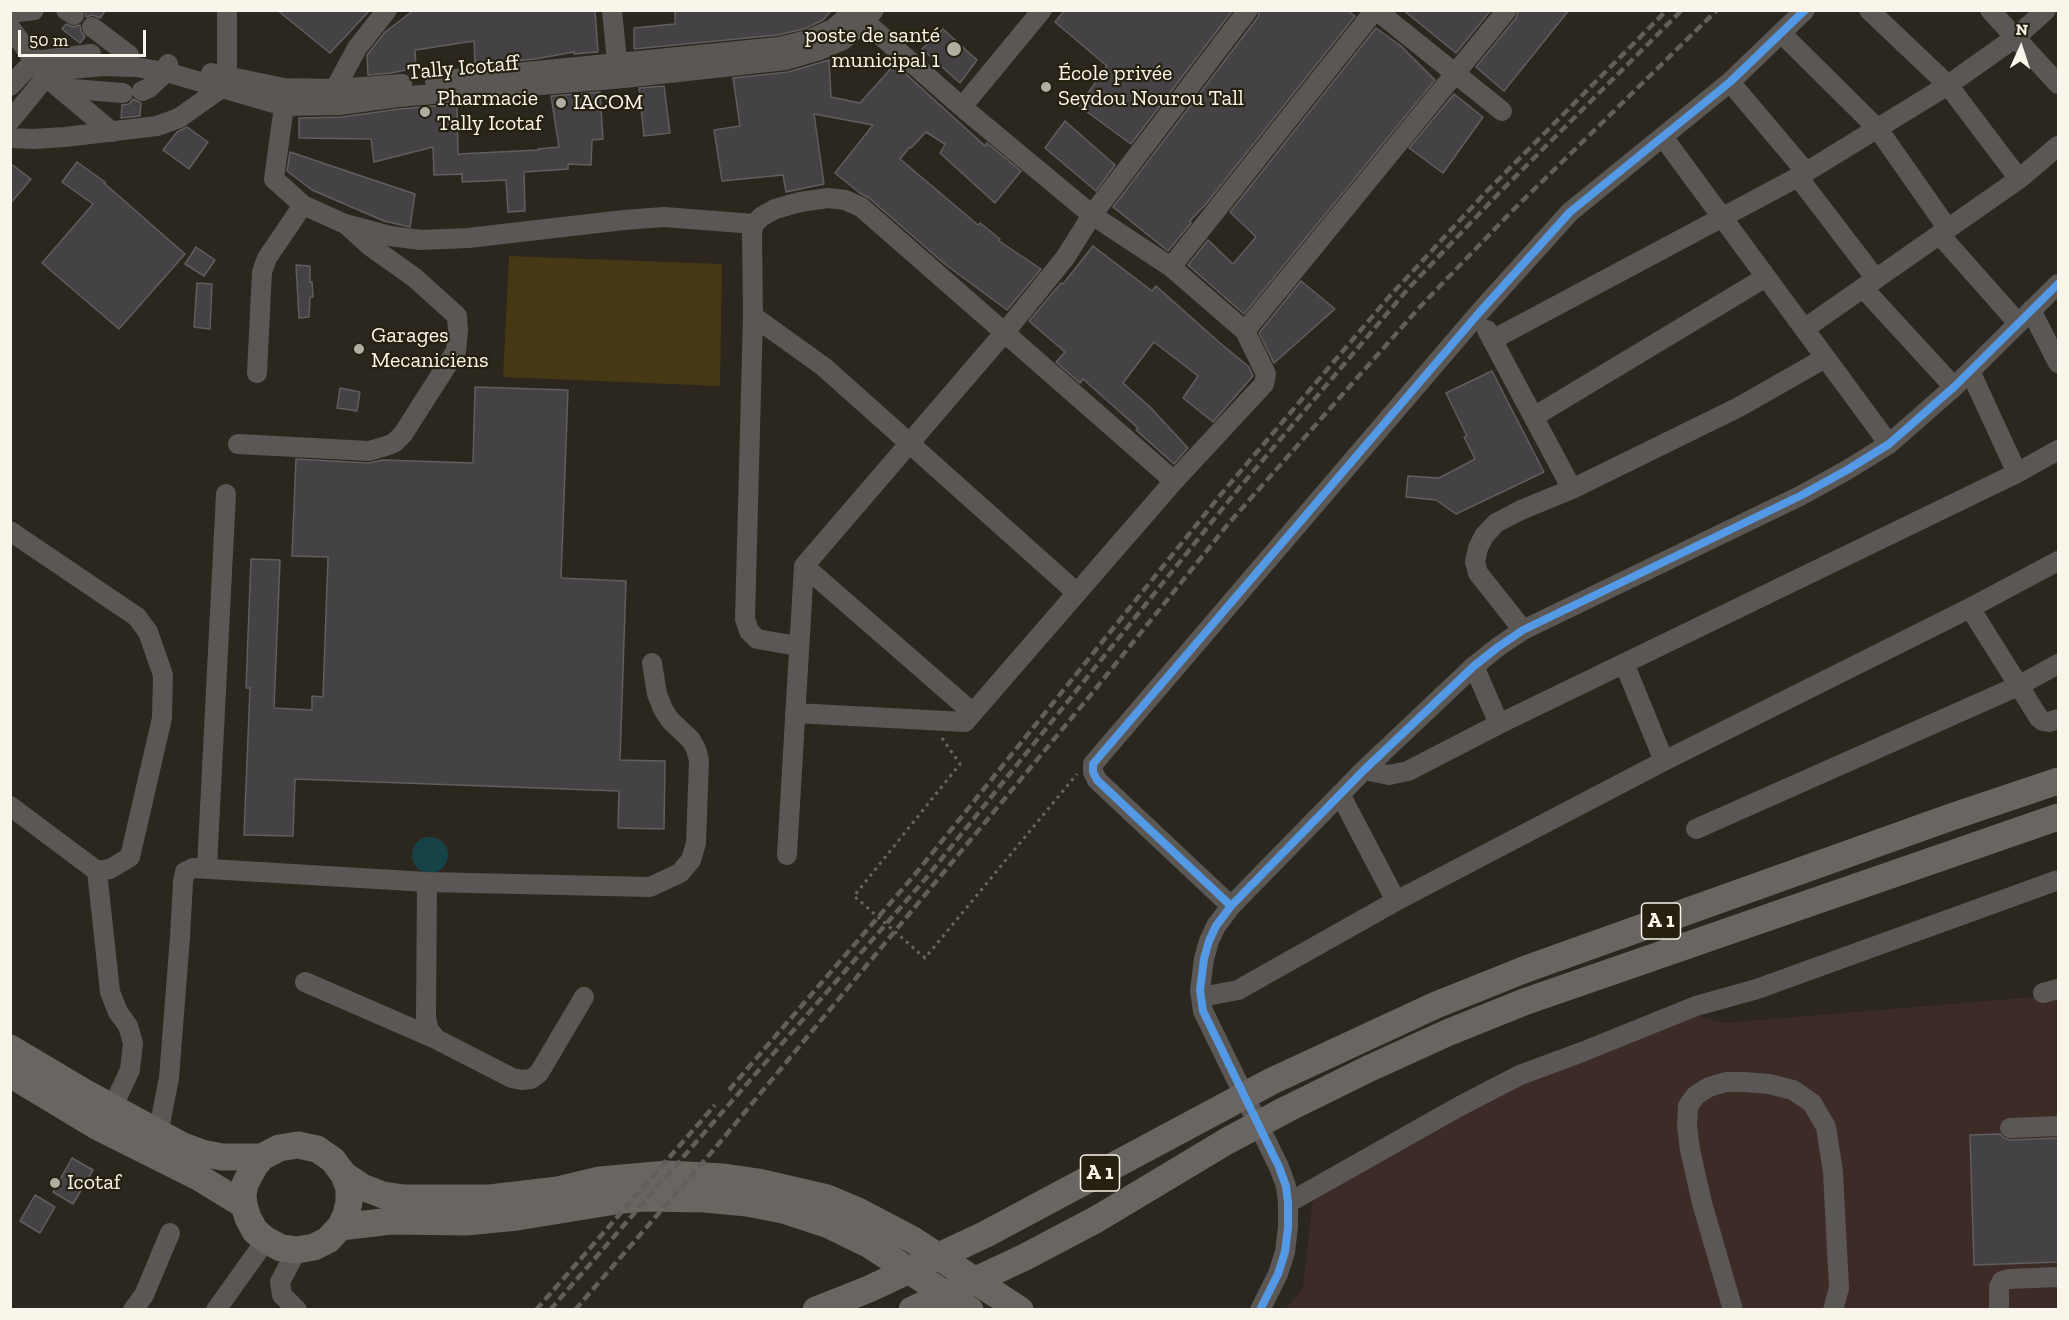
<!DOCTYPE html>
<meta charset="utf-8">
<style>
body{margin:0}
#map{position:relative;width:2069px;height:1320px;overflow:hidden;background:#2b271e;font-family:"Zilla Slab",serif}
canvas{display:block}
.frame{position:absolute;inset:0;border:12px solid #f9f5ea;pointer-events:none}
.north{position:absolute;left:1991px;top:18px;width:60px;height:60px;-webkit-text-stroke:4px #262010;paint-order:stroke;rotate:3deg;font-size:16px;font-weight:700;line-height:24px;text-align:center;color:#f9f5ea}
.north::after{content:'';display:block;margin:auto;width:21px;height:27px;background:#f9f5ea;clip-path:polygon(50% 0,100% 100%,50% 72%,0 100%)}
.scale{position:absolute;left:18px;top:30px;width:128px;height:27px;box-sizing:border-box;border:3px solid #f9f5ea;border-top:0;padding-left:8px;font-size:18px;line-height:21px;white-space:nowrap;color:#f9f5ea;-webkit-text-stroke:4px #262010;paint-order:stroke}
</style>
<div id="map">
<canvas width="2069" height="1320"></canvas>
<div class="frame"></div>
<div class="north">N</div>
<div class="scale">50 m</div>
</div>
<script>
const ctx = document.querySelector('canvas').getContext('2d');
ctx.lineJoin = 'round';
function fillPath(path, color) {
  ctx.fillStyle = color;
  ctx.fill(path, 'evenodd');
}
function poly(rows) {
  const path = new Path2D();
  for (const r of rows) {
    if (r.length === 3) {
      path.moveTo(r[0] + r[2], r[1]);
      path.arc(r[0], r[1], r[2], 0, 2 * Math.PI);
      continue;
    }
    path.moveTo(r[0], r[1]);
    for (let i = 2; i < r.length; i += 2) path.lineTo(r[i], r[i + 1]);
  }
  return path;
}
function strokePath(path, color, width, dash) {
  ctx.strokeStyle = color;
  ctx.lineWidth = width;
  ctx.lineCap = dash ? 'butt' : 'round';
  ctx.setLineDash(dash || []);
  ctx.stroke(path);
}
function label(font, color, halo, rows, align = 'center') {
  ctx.font = font + ' "Zilla Slab",serif';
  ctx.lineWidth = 4.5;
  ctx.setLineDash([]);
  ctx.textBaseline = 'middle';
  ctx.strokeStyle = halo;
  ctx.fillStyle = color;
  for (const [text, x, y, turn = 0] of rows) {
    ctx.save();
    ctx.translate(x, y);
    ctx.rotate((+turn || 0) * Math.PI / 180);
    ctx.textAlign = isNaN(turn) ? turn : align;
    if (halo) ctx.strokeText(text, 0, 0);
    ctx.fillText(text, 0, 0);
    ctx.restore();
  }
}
fillPath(poly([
 [2058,995,2058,1309,1285,1310,1303,1288,1314,1187,1460,1101,1697,1016,1724,1023]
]), '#3d2b28');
fillPath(poly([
 [509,256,722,264,720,386,503,377]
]), '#463815');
fillPath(poly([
 [430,855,18]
]), '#164348');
const building = poly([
 [85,10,106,10,100,18,93,15,86,17,85,10],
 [277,10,370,10,330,53,277,10],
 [414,10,595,10,598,52,574,54,574,52,535,59,475,65,474,41,415,50,416,68,391,73,368,75,367,55,385,32,414,10],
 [675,10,832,10,823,20,804,29,778,35,634,49,634,28,675,24,675,10],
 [1065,10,1233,10,1131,144,1079,106,1107,66,1055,22,1065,10],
 [1260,10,1347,10,1355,16,1206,204,1190,221,1191,223,1168,251,1113,207,1258,17,1260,10],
 [1403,10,1491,10,1456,53,1403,10],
 [1519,10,1569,10,1504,91,1476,67,1516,18,1519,10],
 [66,24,73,27,80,25,81,31,85,37,80,43,62,29,66,24],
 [1376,28,1401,46,1435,80,1244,314,1188,265,1208,240,1233,264,1256,237,1230,212,1376,28],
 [943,29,977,60,960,83,922,49,943,29],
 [829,60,831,97,860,103,895,64,985,146,987,143,1021,171,995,203,940,153,945,144,926,132,911,148,910,147,900,159,978,225,980,223,1000,239,999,241,1041,269,1007,310,946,265,869,198,860,193,835,173,873,125,814,114,824,184,786,192,783,175,722,181,714,130,740,126,733,78,788,72,829,60],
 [664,86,670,133,644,136,639,88,664,86],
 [600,92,603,139,592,140,591,165,568,164,568,169,524,172,525,211,508,212,506,180,462,182,462,174,434,175,433,147,374,162,371,139,299,138,299,118,342,117,399,109,457,104,458,154,538,150,538,149,559,147,551,96,600,92],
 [1454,94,1483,117,1443,173,1409,148,1454,94],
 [133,99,141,103,140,116,121,118,122,105,129,104,133,99],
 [1065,121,1115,165,1096,191,1045,148,1065,121],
 [187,127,208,142,189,169,163,150,177,132,187,127],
 [290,152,415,194,410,227,384,221,312,190,287,171,290,152],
 [77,162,105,182,104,183,185,254,119,329,42,263,93,204,62,182,77,162],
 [10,163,31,179,10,204,10,163],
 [1093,246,1152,291,1156,286,1220,343,1249,367,1253,376,1213,422,1183,398,1198,376,1154,342,1123,383,1150,407,1188,448,1174,464,1136,430,1138,428,1083,379,1080,383,1056,362,1065,352,1029,321,1061,283,1063,284,1093,246],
 [196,247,215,260,204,276,185,264,196,247],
 [296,265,310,266,310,282,312,282,313,297,310,297,309,317,299,318,296,265],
 [1301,281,1335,309,1274,363,1259,333,1301,281],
 [197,283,212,284,210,329,194,327,197,283],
 [1492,371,1544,472,1456,514,1436,500,1406,497,1408,476,1439,478,1475,459,1464,437,1467,436,1446,393,1492,371],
 [475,387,568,390,561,578,626,581,620,760,665,761,664,829,618,828,619,791,295,779,293,836,244,835,250,688,246,688,251,559,280,560,274,708,312,710,312,696,323,697,328,557,292,556,296,459,368,463,383,460,473,463,475,387],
 [340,388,360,392,357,411,337,408,340,388],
 [2000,1134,2004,1138,2010,1140,2058,1138,2058,1262,1974,1265,1970,1135,2000,1134],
 [72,1158,93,1170,73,1204,53,1192,72,1158],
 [35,1195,55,1207,40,1233,20,1221,35,1195]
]);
fillPath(building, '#454246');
strokePath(building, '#605e5e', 1.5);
strokePath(poly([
 [942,738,960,764,854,896,925,958,1077,774]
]), '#686662', 3, [3, 4.5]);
strokePath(poly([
 [66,10,74,15],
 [612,10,617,62],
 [1376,10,1502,111],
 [1869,10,1948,85,2019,179],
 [1990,10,2058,84],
 [10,13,34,10],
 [10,27,46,77,112,132],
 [92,27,129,55],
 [1781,33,1878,129,1948,229],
 [34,61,91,54],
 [211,73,284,88,335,89,402,84],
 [435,81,779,47,808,40,833,29,855,10],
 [1730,82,1806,172],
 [10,86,34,61],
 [60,88,123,93],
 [335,89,357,48,387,10],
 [142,91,149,88,166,72,168,64],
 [284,106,274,179,303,205,345,224,390,236,421,240,468,238,624,220,664,217,754,224],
 [962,107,1042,10],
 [10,121,46,77,71,69,102,66,135,67,166,72,284,106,340,105,398,97,624,78,786,60,817,51,843,40,866,20,874,10],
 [1663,137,1889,444],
 [10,138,34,139,65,137,157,126,179,118,220,89,227,77,227,10],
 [1798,177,1876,279],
 [1940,235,2018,323],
 [1171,267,1375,10],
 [1863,288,1954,387],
 [2031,310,2058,363],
 [753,316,824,367,1077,593],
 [1804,329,2019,179,2058,146],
 [1487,330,1572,489],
 [1245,331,1507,10],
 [1492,340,1798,177,1948,85,2016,37,2046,10],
 [1970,371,2017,473],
 [257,373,262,272,267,258,303,205],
 [1535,416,1766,277],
 [238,444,369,451,386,446,394,443,403,434,456,351,458,330,457,316,415,278,370,246,349,227],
 [10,531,137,617,148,632,163,675,162,718,130,857,110,869,97,871,10,806],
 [804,566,973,713],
 [1970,608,2039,718,2043,721,2049,722,2058,719],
 [1523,630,1478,573,1475,562,1478,548,1484,536,1496,523,1521,510,1572,489,1739,407,1825,358],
 [798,646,757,639,749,631,745,619,753,316,752,233,754,224,761,217,775,209,800,202,828,198,845,200,861,207,1174,481],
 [1624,663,1664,761],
 [1474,666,1499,724],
 [795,713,965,722,1174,481,1264,384,1266,374,1245,331,1171,267,1092,215,962,107,854,12],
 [1364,770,1389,775,1408,771,1499,724,2017,473,2058,450],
 [1340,794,1396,901],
 [1696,829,2018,686,2058,664],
 [787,855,804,566,1005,332,1065,258,1092,215,1248,10],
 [207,867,226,494],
 [97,871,110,992,118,1012,128,1026,133,1043,130,1070,112,1108],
 [427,882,426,1019,429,1030,436,1039,512,1078,522,1080,531,1079,539,1073,584,997],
 [1231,906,1097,780,1093,772,1093,764,1478,314,1570,212,1730,82,1805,10],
 [305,982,436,1039],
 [2043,993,2058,989],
 [1201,997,1238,990,1396,901,1664,761,1970,608,2058,561],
 [2010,1128,2058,1126],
 [158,1134,169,1078,180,937,183,882,185,872,193,868,427,882,650,887,680,873,691,860,696,843,699,760,696,749,691,740,670,720,663,709,657,694,652,663],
 [1288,1203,1460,1106,1520,1075,1582,1052,1696,1006,1757,989,2058,880],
 [133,1310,144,1295,170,1233],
 [216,1310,266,1240],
 [297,1310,282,1295,280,1282,297,1250],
 [1260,1310,1278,1274,1285,1252,1288,1227,1288,1203,1286,1186,1279,1167,1203,1011,1200,990,1204,959,1209,941,1216,926,1231,906,1364,770,1474,666,1498,647,1523,630,1802,495,1847,470,1889,444,1954,387,2058,284],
 [1733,1310,1702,1203,1690,1150,1687,1126,1688,1106,1696,1095,1709,1087,1726,1082,1743,1082,1769,1084,1793,1090,1812,1103,1826,1127,1833,1172,1839,1288,1833,1310],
 [1999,1310,1999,1287,2002,1281,2009,1279,2058,1277]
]), '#5a5754', 20);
strokePath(poly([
 [10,1048,84,1092,183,1146,202,1153,222,1157,262,1157],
 [10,1074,98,1127,200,1178,244,1205],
 [344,1175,349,1188,349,1202,346,1215,340,1227,328,1240,314,1247,297,1250,281,1248,266,1240,255,1231,248,1218,244,1205,243,1194,245,1184,255,1165,262,1157,279,1148,298,1145,317,1149,333,1160,344,1175,362,1187,383,1195,404,1198,490,1198,558,1190,600,1180,667,1174,724,1177,758,1182,827,1198,858,1211,913,1240,1020,1310],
 [340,1227,391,1221,466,1222,517,1217,622,1200,643,1198,705,1199,747,1203,783,1210,829,1225,868,1244,970,1310],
 [816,1310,869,1289,986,1234,1272,1081,1436,1005,1526,969,1951,817,2058,781],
 [912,1310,1025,1257,1097,1219,1227,1141,1287,1109,1368,1069,1447,1033,1524,1002,2058,817]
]), '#696560', 27);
strokePath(poly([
 [729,1090,917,872,1222,493,1388,298,1486,192,1667,10],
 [536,1310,715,1105],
 [550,1310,927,877,1235,493,1407,290,1498,194,1682,10],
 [575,1310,716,1147,1089,697,1229,523,1418,309,1511,212,1717,10]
]), '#625f5a', 4.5, [9, 4.5]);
strokePath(poly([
 [1231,906,1097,780,1093,772,1093,764,1478,314,1570,212,1730,82,1805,10],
 [1260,1310,1278,1274,1285,1252,1288,1227,1288,1203,1286,1186,1279,1167,1203,1011,1200,990,1204,959,1209,941,1216,926,1231,906,1364,770,1474,666,1498,647,1523,630,1802,495,1847,470,1889,444,1954,387,2058,284]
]), '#5399e6', 8);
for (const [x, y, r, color] of [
 [954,49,8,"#b1ada3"],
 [1046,87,6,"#b1ada3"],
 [561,103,6,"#b1ada3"],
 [425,112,6,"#b1ada3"],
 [359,349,6,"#b1ada3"],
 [55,1183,6,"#b1ada3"]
]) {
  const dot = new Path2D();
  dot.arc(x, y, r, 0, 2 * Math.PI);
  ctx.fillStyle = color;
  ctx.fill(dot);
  strokePath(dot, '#262010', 2);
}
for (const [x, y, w] of [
 [1661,921,39],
 [1100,1173,39]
]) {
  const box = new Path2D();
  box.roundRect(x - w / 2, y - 18, w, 36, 4.5);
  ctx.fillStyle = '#262010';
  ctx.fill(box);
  strokePath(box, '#f9f5ea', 1.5);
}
label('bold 21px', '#f9f5ea', null, [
 ["A 1",1661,921],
 ["A 1",1100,1173]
]);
label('22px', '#f9f5ea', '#262010', [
 ["poste de santé",940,36,"right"],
 ["municipal 1",940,61,"right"],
 ["École privée",1058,74],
 ["Seydou Nourou Tall",1058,99],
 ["Pharmacie",437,99],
 ["Tally Icotaf",437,124],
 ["IACOM",573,103],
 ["Garages",371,336],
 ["Mecaniciens",371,361],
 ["Icotaf",67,1183]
], 'left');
label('22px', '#f9f5ea', '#262010', [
 ["Tally Icotaff",463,68,-5]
]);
</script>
